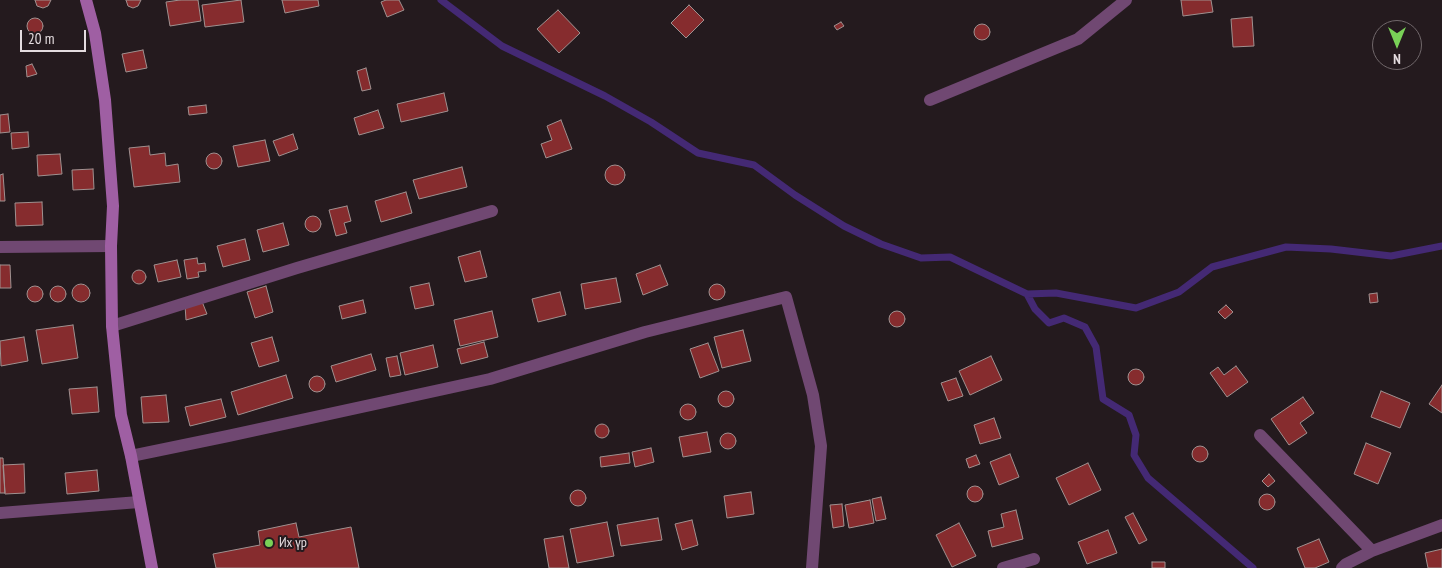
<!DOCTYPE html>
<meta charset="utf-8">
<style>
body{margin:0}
#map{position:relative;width:1442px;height:568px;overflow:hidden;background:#241a1e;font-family:"PT Sans Narrow",sans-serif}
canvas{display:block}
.north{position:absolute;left:1372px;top:20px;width:50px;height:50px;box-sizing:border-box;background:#241a1e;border:1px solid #71686b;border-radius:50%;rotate:180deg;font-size:14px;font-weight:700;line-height:20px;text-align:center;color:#e4dcdf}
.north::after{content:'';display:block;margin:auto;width:18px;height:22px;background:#79d157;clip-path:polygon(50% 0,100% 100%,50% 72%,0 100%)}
.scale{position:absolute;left:20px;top:30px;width:66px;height:22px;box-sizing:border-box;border:2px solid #e4dcdf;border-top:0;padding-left:6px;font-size:15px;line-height:18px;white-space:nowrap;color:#e4dcdf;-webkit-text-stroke:4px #241a1e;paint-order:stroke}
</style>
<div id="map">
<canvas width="1442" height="568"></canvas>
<div class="north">N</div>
<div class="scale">20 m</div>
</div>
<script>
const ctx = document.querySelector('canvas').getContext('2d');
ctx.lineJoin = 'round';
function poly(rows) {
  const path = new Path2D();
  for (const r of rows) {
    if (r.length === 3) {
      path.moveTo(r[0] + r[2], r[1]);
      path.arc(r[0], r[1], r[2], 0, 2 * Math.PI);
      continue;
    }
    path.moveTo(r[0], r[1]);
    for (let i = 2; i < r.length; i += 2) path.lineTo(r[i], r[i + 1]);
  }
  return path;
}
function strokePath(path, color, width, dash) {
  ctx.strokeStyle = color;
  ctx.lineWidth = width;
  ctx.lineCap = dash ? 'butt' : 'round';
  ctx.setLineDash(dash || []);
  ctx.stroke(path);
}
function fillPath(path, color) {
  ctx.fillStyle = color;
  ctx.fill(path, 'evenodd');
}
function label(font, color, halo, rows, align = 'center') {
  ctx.font = font + ' "PT Sans Narrow",sans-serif';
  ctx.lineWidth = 4;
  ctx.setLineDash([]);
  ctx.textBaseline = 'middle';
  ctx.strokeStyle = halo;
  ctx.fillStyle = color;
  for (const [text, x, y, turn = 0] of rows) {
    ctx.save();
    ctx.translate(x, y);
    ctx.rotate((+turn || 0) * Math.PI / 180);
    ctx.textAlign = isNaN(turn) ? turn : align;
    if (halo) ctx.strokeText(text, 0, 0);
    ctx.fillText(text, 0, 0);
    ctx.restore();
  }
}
strokePath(poly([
 [441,0,502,46,605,96,651,122,698,153,754,165,795,195,844,226,881,244,921,258,950,257,1027,294,1056,293,1136,308,1179,292,1212,267,1286,247,1331,249,1391,256,1442,246],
 [1027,294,1035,309,1049,323,1064,318,1085,327,1096,347,1103,399,1129,415,1136,435,1134,455,1148,478,1253,568]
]), '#442974', 7);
const building = poly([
 [35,0,51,0,48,6,43,8,37,6,35,0],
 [126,0,141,0,138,6,133,8,128,6,126,0],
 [180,0,198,0,201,21,170,26,166,2,180,0],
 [241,0,244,22,205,27,202,5,241,0],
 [282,0,318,0,319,6,285,13,282,0],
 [386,0,399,0,404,10,387,17,381,2,386,0],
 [1181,0,1211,0,1213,12,1183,16,1181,0],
 [689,5,704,20,686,38,671,23,689,5],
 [558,10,580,33,559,53,537,29,558,10],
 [1252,17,1254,46,1233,47,1231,19,1252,17],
 [35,26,8],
 [841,22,844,26,837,30,834,26,841,22],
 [982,32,8],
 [143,50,147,68,126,72,122,54,143,50],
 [32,64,37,74,27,77,26,66,32,64],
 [366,68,371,89,362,91,357,71,366,68],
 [444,93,448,111,401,122,397,104,444,93],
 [206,105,207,113,189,115,188,107,206,105],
 [378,110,384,128,359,135,354,118,378,110],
 [8,114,10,132,0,133,0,115,8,114],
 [561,120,572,149,546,158,541,144,552,140,547,126,561,120],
 [28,132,29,147,12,149,11,133,28,132],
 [293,134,298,149,279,156,273,141,293,134],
 [265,140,270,161,238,167,233,146,265,140],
 [149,146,150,155,165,153,166,166,178,164,180,182,134,187,129,148,149,146],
 [214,161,8],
 [60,154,62,174,38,176,37,155,60,154],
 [615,175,10],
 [462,167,467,187,419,199,413,180,462,167],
 [93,169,94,189,73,190,72,170,93,169],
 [3,174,5,201,0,201,0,175,3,174],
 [406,192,412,213,381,222,375,201,406,192],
 [42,202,43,225,16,226,15,203,42,202],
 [347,206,351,221,344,223,347,233,336,236,329,210,347,206],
 [313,224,8],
 [283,223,289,245,263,252,257,230,283,223],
 [245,239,250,260,223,267,217,246,245,239],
 [480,251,487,277,465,282,458,257,480,251],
 [197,258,198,264,205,263,206,271,198,272,199,277,187,279,184,260,197,258],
 [177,260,181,277,158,282,154,265,177,260],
 [0,265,10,265,11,288,0,288,0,265],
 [660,265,668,285,643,295,636,274,660,265],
 [139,277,7],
 [616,278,621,302,585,309,581,284,616,278],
 [429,283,434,305,415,309,410,287,429,283],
 [81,293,9],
 [717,292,8],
 [266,286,273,312,255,318,247,292,266,286],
 [58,294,8],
 [35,294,8],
 [560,292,566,315,538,322,532,299,560,292],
 [1377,293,1378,302,1370,303,1369,294,1377,293],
 [201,299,207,314,186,320,185,305,201,299],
 [363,300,366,313,342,319,339,306,363,300],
 [1226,305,1233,312,1225,319,1218,312,1226,305],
 [492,311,498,337,460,346,454,320,492,311],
 [897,319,8],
 [73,325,78,358,42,364,36,330,73,325],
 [743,330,751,361,722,368,714,337,743,330],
 [24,337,28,361,1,366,0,341,24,337],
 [272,337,279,361,259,367,251,343,272,337],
 [484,342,488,357,461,364,457,349,484,342],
 [708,343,719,371,700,378,690,349,708,343],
 [433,345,438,367,405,375,400,353,433,345],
 [371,354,376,370,336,382,331,366,371,354],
 [397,356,401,375,390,377,386,358,397,356],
 [991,356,1002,380,970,395,959,371,991,356],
 [1236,366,1248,382,1227,397,1210,373,1218,367,1224,375,1236,366],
 [1136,377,8],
 [286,375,293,398,238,415,231,392,286,375],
 [317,384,8],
 [956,378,963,396,948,401,941,383,956,378],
 [1442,385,1442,413,1429,404,1442,385],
 [97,387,99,412,72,414,69,389,97,387],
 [1381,391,1410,403,1400,428,1371,417,1381,391],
 [726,399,8],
 [166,395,169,422,143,423,141,397,166,395],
 [1303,397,1314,413,1300,423,1307,433,1289,445,1271,419,1303,397],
 [221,399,226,417,190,426,185,407,221,399],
 [688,412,8],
 [994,418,1001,438,980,444,974,425,994,418],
 [602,431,7],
 [707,432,711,452,683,457,679,437,707,432],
 [728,441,8],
 [1366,443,1391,453,1378,484,1354,474,1366,443],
 [1200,454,8],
 [651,448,654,462,635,467,632,452,651,448],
 [629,453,630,463,601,467,600,457,629,453],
 [1010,454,1019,477,999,485,990,462,1010,454],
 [976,455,980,464,969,468,966,459,976,455],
 [0,458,3,458,5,493,0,493,0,458],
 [1088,463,1101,490,1069,505,1056,478,1088,463],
 [24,464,25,493,5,494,3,465,24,464],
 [97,470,99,491,67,494,65,473,97,470],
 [1269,474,1275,481,1268,487,1262,481,1269,474],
 [975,494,8],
 [578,498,8],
 [751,492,754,514,727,518,724,496,751,492],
 [1267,502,8],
 [881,497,886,519,876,521,872,499,881,497],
 [870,500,874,523,849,528,845,505,870,500],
 [842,504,844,526,833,528,830,505,842,504],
 [1016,510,1023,539,992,547,988,531,1004,527,1001,514,1016,510],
 [1133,513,1147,540,1139,544,1125,517,1133,513],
 [658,518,662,540,621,546,617,525,658,518],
 [692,520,698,545,682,550,675,524,692,520],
 [607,522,614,556,577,563,570,529,607,522],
 [296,523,299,537,351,527,359,568,216,568,213,554,260,545,258,531,296,523],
 [959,523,976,556,952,567,936,535,959,523],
 [1108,530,1117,553,1087,564,1078,542,1108,530],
 [563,536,569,568,549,568,544,539,563,536],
 [1319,539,1329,562,1315,568,1305,568,1297,548,1319,539],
 [1442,549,1442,568,1428,568,1425,553,1442,549],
 [1152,562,1165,562,1165,568,1152,568,1152,562]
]);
fillPath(building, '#862c2e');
strokePath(building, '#a09190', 1);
strokePath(poly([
 [930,100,1078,39,1126,0],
 [0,247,111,246],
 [112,326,297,268,492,211],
 [1260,435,1372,551],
 [131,456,228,436,490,379,645,332,786,297,813,395,821,446,812,568],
 [0,513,139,502],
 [1003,568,1034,559],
 [1342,568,1346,564,1372,551,1442,525]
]), '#704872', 12);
strokePath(poly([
 [86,0,95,33,105,100,113,206,111,246,112,326,121,415,131,456,152,568]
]), '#9f5fa3', 12);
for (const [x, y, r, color] of [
 [269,543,5,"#79d157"]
]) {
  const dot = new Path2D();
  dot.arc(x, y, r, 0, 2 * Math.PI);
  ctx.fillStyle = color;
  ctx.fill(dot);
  strokePath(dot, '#241a1e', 2);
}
label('14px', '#e4dcdf', '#241a1e', [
 ["Их үр",279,543]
], 'left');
</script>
